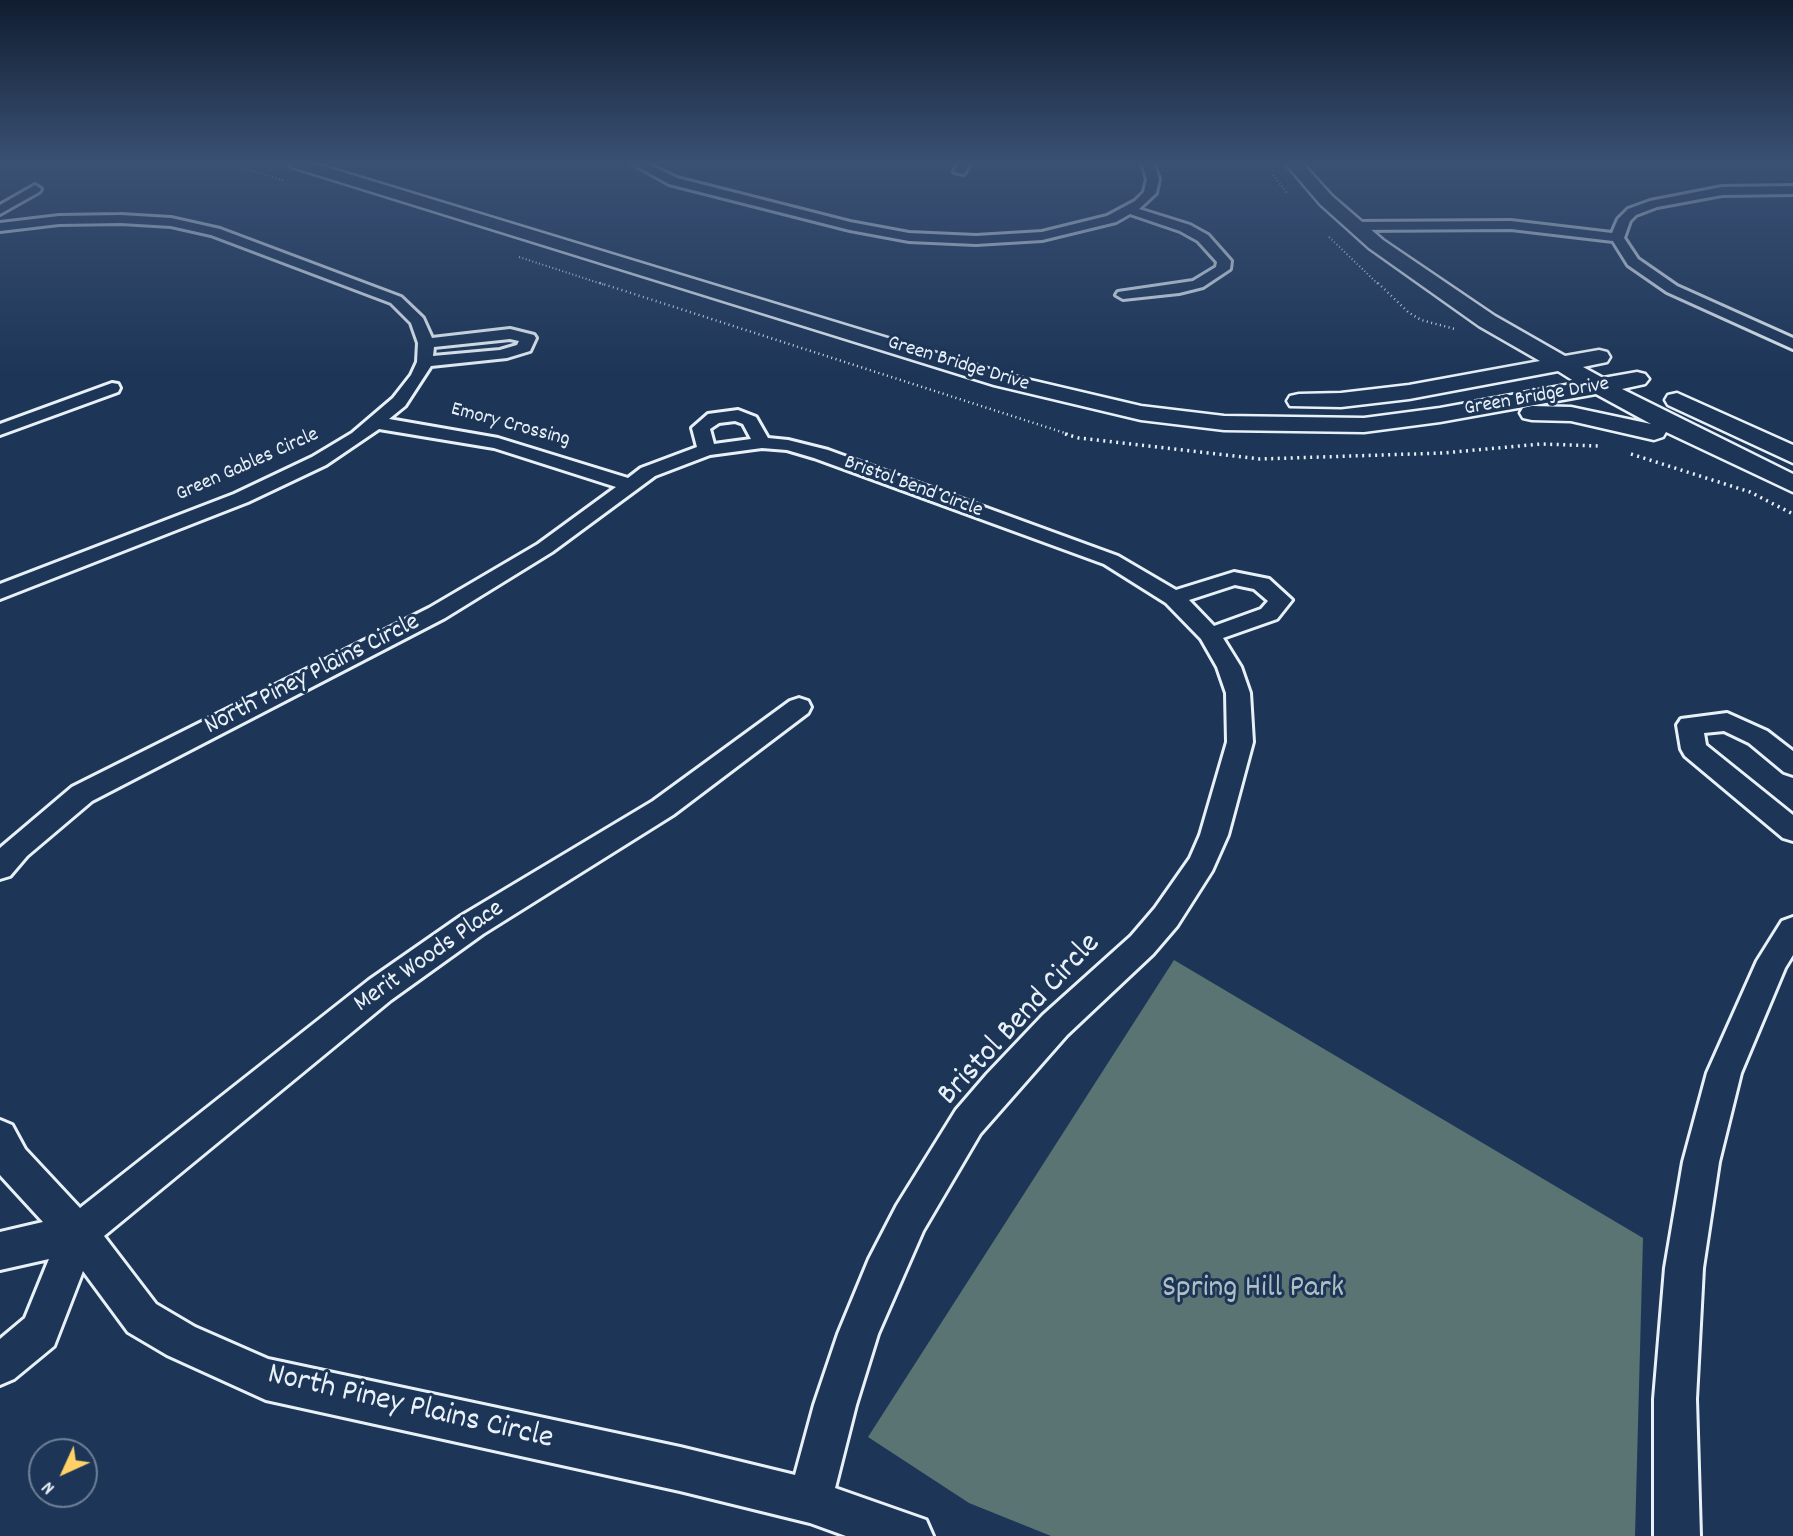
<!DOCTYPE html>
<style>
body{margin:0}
#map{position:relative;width:1793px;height:1536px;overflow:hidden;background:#1d3557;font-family:Dekko,sans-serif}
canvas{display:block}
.north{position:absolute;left:28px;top:1438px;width:70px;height:70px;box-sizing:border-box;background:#1d3557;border:2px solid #6e8097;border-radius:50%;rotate:225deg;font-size:19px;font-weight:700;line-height:28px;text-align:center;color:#e8f1f8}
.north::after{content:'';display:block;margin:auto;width:24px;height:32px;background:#ffd166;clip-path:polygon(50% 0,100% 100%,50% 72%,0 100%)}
</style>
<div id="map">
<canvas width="1793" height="1536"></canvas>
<div class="north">N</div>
</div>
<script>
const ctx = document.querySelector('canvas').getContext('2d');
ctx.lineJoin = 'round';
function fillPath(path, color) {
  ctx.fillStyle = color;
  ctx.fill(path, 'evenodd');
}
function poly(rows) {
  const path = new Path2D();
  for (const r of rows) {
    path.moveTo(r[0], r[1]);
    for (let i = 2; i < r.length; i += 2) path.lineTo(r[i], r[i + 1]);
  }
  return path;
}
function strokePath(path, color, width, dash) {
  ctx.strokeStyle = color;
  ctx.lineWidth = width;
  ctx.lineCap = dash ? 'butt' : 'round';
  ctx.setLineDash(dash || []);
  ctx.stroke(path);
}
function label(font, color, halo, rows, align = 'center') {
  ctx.font = font + ' Dekko,sans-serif';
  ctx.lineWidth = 6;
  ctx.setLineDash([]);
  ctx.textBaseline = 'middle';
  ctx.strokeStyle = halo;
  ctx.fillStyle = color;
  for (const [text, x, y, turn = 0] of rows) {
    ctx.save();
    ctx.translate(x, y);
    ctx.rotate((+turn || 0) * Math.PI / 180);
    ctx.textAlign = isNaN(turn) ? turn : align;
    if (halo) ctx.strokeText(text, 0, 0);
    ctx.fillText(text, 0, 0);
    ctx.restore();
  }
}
fillPath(poly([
 [1174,960,1643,1238,1635,1536,1051,1536,969,1503,868,1437]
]), '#597472');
const street = poly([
 [633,164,648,164,677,178,850,222,909,233,976,236,1042,232,1107,216,1135,201,1144,192,1147,179,1142,164,1154,164,1159,179,1156,193,1139,209,1190,225,1208,235,1231,261,1230,269,1203,287,1179,293,1123,299,1116,295,1118,292,1193,281,1216,267,1217,262,1198,241,1180,231,1130,214,1116,222,1042,240,976,244,909,241,850,230,669,184,633,164],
 [958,164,970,164,964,174,954,172,958,164],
 [35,185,41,189,39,192,0,214,0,205,35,185],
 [1793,186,1793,194,1722,195,1657,207,1636,215,1630,221,1624,238,1638,259,1677,286,1793,338,1793,349,1667,292,1628,265,1613,241,1511,229,1354,230,1348,226,1354,222,1511,221,1612,233,1618,219,1628,209,1650,201,1722,187,1793,186],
 [121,215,171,218,220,229,401,297,423,318,432,338,510,329,534,335,536,338,530,351,507,358,431,366,405,406,389,419,498,438,628,478,641,468,697,447,692,428,708,414,738,410,756,417,768,438,788,440,828,450,1118,556,1176,590,1234,572,1269,579,1292,600,1277,619,1223,638,1241,667,1250,693,1253,742,1228,835,1212,871,1177,926,1153,954,1067,1035,980,1134,923,1231,878,1334,856,1405,835,1488,926,1520,933,1536,846,1536,810,1523,680,1491,266,1400,167,1355,128,1332,83,1271,54,1346,14,1379,0,1385,0,1339,25,1318,49,1259,0,1270,0,1232,43,1222,0,1175,0,1120,12,1125,25,1149,80,1208,369,980,461,916,653,801,790,701,799,698,808,701,811,707,808,713,673,815,483,934,391,1000,104,1236,156,1304,195,1327,268,1359,680,1447,795,1475,814,1405,838,1334,869,1259,897,1205,956,1110,987,1074,1043,1015,1131,936,1155,908,1190,858,1200,835,1227,742,1226,693,1217,667,1201,639,1166,603,1104,564,814,458,787,450,762,448,710,455,655,476,552,552,445,618,92,801,27,856,10,876,0,879,0,848,72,787,429,608,538,544,616,487,494,448,379,429,326,465,248,502,0,599,0,584,234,494,312,457,352,433,393,398,411,375,417,362,418,343,411,323,391,303,211,235,171,226,121,223,59,224,0,231,0,223,59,216,121,215],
 [510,339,519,341,517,345,500,350,433,356,434,347,510,339],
 [735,421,743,424,751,439,714,444,710,429,719,423,735,421],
 [1235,585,1254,589,1268,601,1261,609,1214,626,1189,600,1235,585],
 [112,383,118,384,120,388,118,392,0,435,0,424,112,383],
 [1727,713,1767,731,1793,751,1793,775,1784,772,1749,743,1724,731,1704,733,1706,745,1793,815,1793,841,1783,838,1685,756,1681,749,1677,725,1681,719,1727,713],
 [1793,917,1793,955,1785,968,1741,1073,1719,1162,1703,1268,1696,1399,1700,1536,1654,1536,1654,1399,1665,1268,1683,1162,1707,1073,1757,961,1782,921,1793,917]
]);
const secondary = poly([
 [290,164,316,164,1009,375,1141,406,1224,416,1364,418,1440,408,1577,383,1558,371,1409,399,1341,407,1290,406,1287,401,1290,396,1299,394,1341,393,1409,385,1540,361,1479,326,1369,248,1320,204,1286,164,1303,164,1332,196,1383,240,1495,316,1565,356,1599,350,1607,352,1610,357,1607,362,1583,367,1603,378,1637,372,1645,374,1649,379,1645,384,1622,389,1793,474,1793,492,1666,432,1663,437,1654,440,1571,421,1532,420,1523,418,1520,413,1523,408,1532,406,1571,407,1651,424,1596,394,1440,422,1364,432,1224,430,1141,420,994,385,292,167,290,164],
 [1677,393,1793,445,1793,463,1668,405,1665,400,1668,395,1677,393]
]);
strokePath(street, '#e8f1f8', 6);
strokePath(secondary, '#e8f1f8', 5);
strokePath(poly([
 [232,164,284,181],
 [1273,175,1287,193],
 [1329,237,1379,285],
 [519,257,605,285]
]), '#e8f1f8', 2, [1, 2.5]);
strokePath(poly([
 [600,283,1071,435],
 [1378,283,1408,312,1421,320,1455,329]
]), '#e8f1f8', 2.5, [1, 3.5]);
strokePath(poly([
 [1065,434,1079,438,1260,459,1443,453,1541,444,1600,446],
 [1631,454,1750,492,1793,514]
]), '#e8f1f8', 3.5, [2, 4.5]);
fillPath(street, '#1d3557');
fillPath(secondary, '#1d3557');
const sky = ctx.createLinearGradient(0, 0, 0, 379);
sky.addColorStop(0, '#101d30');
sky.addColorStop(0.43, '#3a5174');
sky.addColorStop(1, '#3a517400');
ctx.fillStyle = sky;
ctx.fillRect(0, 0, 1793, 379);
label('21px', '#e8f1f8', '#1d3557', [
 ["Green Bridge Drive",958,365,17],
 ["Green Bridge Drive",1537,398,-10],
 ["Emory Crossing",510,426,15],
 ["Green Gables Circle",248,466,-24],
 ["Bristol Bend Circle",913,488,20]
]);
label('26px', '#e8f1f8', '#1d3557', [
 ["North Piney Plains Circle",313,676,-27],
 ["Merit Woods Place",430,958,-35]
]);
label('32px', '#e8f1f8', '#1d3557', [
 ["Bristol Bend Circle",1021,1021,-47],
 ["North Piney Plains Circle",410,1409,13]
]);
label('32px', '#afbfc2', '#1d3557', [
 ["Spring Hill Park",1253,1291]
]);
</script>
